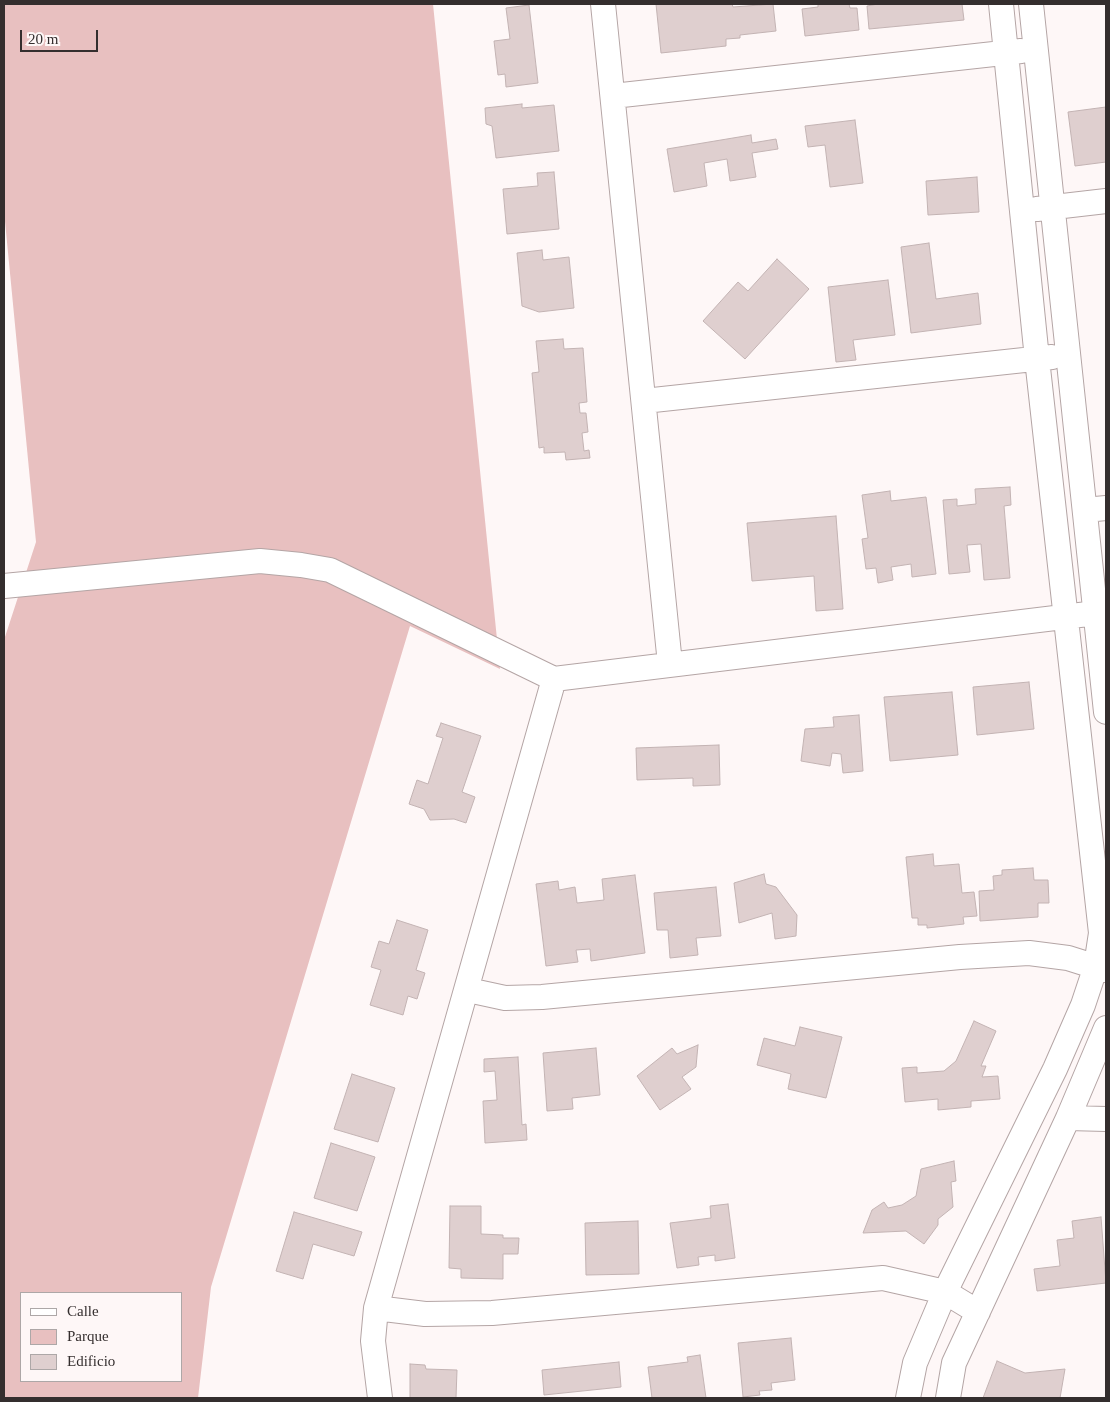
<!DOCTYPE html>
<style>
body{margin:0}
#map{position:relative;width:1110px;height:1402px;overflow:hidden;background:#fef7f7;font-family:"Times New Roman",serif}
canvas{display:block}
.frame{position:absolute;inset:0;border:5px solid #342e2e;pointer-events:none}
.legend{position:absolute;left:20px;top:1292px;width:162px;height:90px;box-sizing:border-box;background:#fef7f7;border:1px solid #ada7a7;margin:0;padding:6px 9px;list-style:none;font-size:15px;color:#342e2e}
.legend li{display:flex;align-items:center;gap:10px;height:25px}
.legend b{width:25px;border:1px solid #ada7a7}
.scale{position:absolute;left:20px;top:30px;width:78px;height:22px;box-sizing:border-box;border:2px solid #342e2e;border-top:0;padding-left:6px;font-size:15px;line-height:18px;white-space:nowrap;color:#342e2e;-webkit-text-stroke:4px #fef7f7;paint-order:stroke}
</style>
<div id="map">
<canvas width="1110" height="1402"></canvas>
<div class="frame"></div>
<ul class="legend">
<li><b style="height:6px;background:#fff"></b>Calle</li>
<li><b style="height:14px;background:#e8c0c0"></b>Parque</li>
<li><b style="height:14px;background:#dfcfcf"></b>Edificio</li>
</ul>
<div class="scale">20 m</div>
</div>
<script>
const ctx = document.querySelector('canvas').getContext('2d');
ctx.lineJoin = 'round';
function fillPath(path, color) {
  ctx.fillStyle = color;
  ctx.fill(path, 'evenodd');
}
function poly(rows) {
  const path = new Path2D();
  for (const r of rows) {
    path.moveTo(r[0], r[1]);
    for (let i = 2; i < r.length; i += 2) path.lineTo(r[i], r[i + 1]);
  }
  return path;
}
function strokePath(path, color, width, dash) {
  ctx.strokeStyle = color;
  ctx.lineWidth = width;
  ctx.lineCap = dash ? 'butt' : 'round';
  ctx.setLineDash(dash || []);
  ctx.stroke(path);
}
fillPath(poly([
 [4,4,433,4,500,669,410,626,211,1287,198,1398,4,1398,4,640,36,542,4,211],
 [21,1293,181,1293,181,1381,21,1381]
]), '#e8c0c0');
const building = poly([
 [656,4,732,4,733,7,773,4,776,31,740,35,740,38,726,39,726,46,661,53,656,4],
 [818,4,849,4,850,8,857,8,859,30,805,36,802,9,818,7,818,4],
 [878,4,962,4,964,20,869,29,867,6,878,4],
 [529,5,538,83,506,87,505,74,498,75,494,41,510,39,506,8,529,5],
 [522,104,522,108,554,105,559,151,496,158,492,126,486,124,485,108,522,104],
 [1106,107,1106,162,1075,166,1068,112,1106,107],
 [855,120,863,183,830,187,825,145,808,147,805,126,855,120],
 [751,135,752,143,776,139,778,149,752,153,756,177,730,181,727,159,704,163,707,186,674,192,667,149,751,135],
 [554,172,559,229,507,234,503,189,538,186,537,173,554,172],
 [977,177,979,212,928,215,926,181,977,177],
 [929,243,936,299,978,293,981,324,911,333,901,247,929,243],
 [542,250,543,260,569,257,574,308,539,312,522,306,517,253,542,250],
 [777,259,809,289,745,359,703,321,738,282,748,291,777,259],
 [888,280,895,335,853,340,856,360,836,362,828,287,888,280],
 [563,339,564,349,583,348,587,402,579,403,580,413,586,413,588,432,582,433,584,451,589,450,590,458,566,460,565,452,544,453,544,447,539,448,532,373,539,372,536,341,563,339],
 [1010,487,1011,505,1004,506,1010,578,984,580,981,544,967,545,970,572,949,574,943,500,957,499,957,506,976,504,975,489,1010,487],
 [890,491,891,501,926,497,936,574,912,577,911,564,891,567,893,580,878,583,876,568,866,569,862,539,868,538,862,495,890,491],
 [836,516,843,609,816,611,814,576,752,581,747,523,836,516],
 [1029,682,1034,729,977,735,973,687,1029,682],
 [952,692,958,755,890,761,884,697,952,692],
 [859,715,863,771,843,773,841,754,832,753,830,766,801,761,805,729,834,727,833,717,859,715],
 [441,723,481,736,462,792,475,797,466,823,454,819,430,820,424,809,409,804,417,780,428,784,443,738,436,736,441,723],
 [719,745,720,785,693,786,693,778,637,780,636,748,719,745],
 [933,854,934,866,959,864,962,893,974,892,977,916,963,917,964,924,927,928,927,925,918,925,918,918,912,918,906,857,933,854],
 [1033,868,1034,880,1048,880,1049,903,1038,903,1038,917,980,921,979,891,994,890,993,876,1002,875,1002,870,1033,868],
 [764,874,766,884,776,887,797,915,796,936,775,939,772,913,739,923,734,883,764,874],
 [635,875,645,953,591,961,590,949,576,950,578,962,546,966,536,884,558,881,559,890,575,887,577,903,604,900,602,879,635,875],
 [716,887,721,936,696,938,698,955,670,958,668,930,657,930,654,893,716,887],
 [397,920,428,930,416,970,425,973,417,999,408,996,403,1015,370,1005,381,970,371,967,379,941,389,944,397,920],
 [974,1021,996,1031,981,1066,986,1066,982,1077,998,1076,1000,1099,971,1101,971,1107,938,1110,938,1099,905,1102,902,1068,917,1067,917,1073,944,1071,956,1061,974,1021],
 [800,1027,842,1037,826,1098,788,1089,791,1074,757,1065,764,1038,795,1046,800,1027],
 [698,1045,696,1067,682,1077,691,1089,660,1110,637,1076,672,1048,677,1054,698,1045],
 [596,1048,600,1095,572,1098,573,1109,547,1111,543,1053,596,1048],
 [518,1057,522,1125,526,1124,527,1140,485,1143,483,1101,497,1100,495,1071,484,1072,484,1059,518,1057],
 [352,1074,395,1088,378,1142,334,1129,352,1074],
 [331,1143,375,1157,357,1211,314,1198,331,1143],
 [954,1161,956,1181,951,1182,953,1207,938,1219,938,1225,924,1244,906,1231,863,1233,872,1210,884,1202,888,1208,902,1205,916,1196,921,1169,954,1161],
 [728,1204,735,1258,715,1261,715,1255,698,1257,699,1265,677,1268,670,1223,711,1218,710,1206,728,1204],
 [450,1206,481,1206,481,1234,503,1235,503,1238,519,1238,518,1254,503,1254,503,1279,461,1278,461,1269,449,1268,450,1206],
 [294,1212,362,1232,354,1256,313,1244,303,1279,276,1271,294,1212],
 [1101,1217,1106,1283,1037,1291,1034,1269,1060,1266,1057,1240,1074,1238,1072,1221,1101,1217],
 [638,1221,639,1274,586,1275,585,1223,638,1221],
 [791,1338,795,1380,771,1383,772,1390,759,1391,760,1395,743,1397,738,1343,791,1338],
 [700,1355,706,1398,652,1398,648,1367,688,1362,687,1357,700,1355],
 [997,1361,1025,1373,1065,1369,1060,1398,983,1398,997,1361],
 [619,1362,621,1387,544,1395,542,1370,619,1362],
 [410,1364,425,1365,426,1369,457,1370,456,1398,410,1398,410,1364]
]);
fillPath(building, '#dfcfcf');
strokePath(building, '#c3b3b3', 1);
const street = poly([
 [603,4,670,664],
 [1031,4,1106,712],
 [613,96,1021,51],
 [1037,209,1106,201],
 [644,401,1052,357],
 [1085,510,1106,508],
 [4,586,260,561,301,565,330,570,554,679,1096,613],
 [468,990,505,998,542,997,960,957,1029,953,1068,958,1106,970],
 [1068,1118,1106,1119],
 [376,1308,425,1314,492,1313,883,1278,945,1292,978,1312],
 [380,1398,373,1341,376,1308,554,679],
 [908,1398,915,1363,945,1292,1055,1069,1083,1005,1096,966,1101,933,1037,359,1001,4],
 [948,1398,954,1363,1068,1118,1106,1028]
]);
strokePath(street, '#b4a5a5', 26);
strokePath(street, '#fff', 24);
</script>
